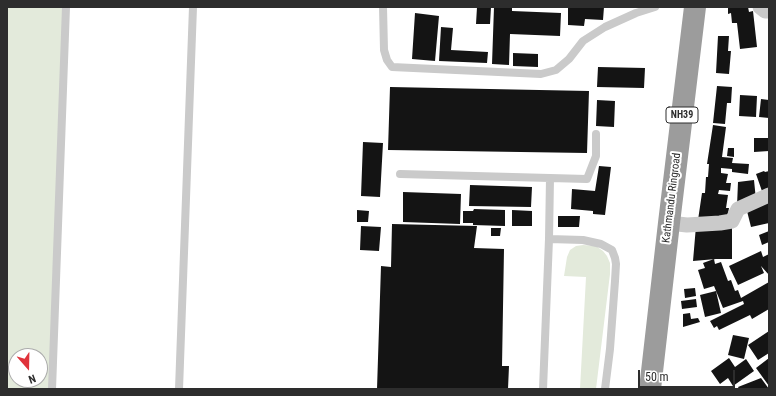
<!DOCTYPE html>
<style>
body{margin:0}
#map{position:relative;width:776px;height:396px;overflow:hidden;background:#fff;font-family:"Roboto Condensed",sans-serif}
canvas{display:block}
.frame{position:absolute;inset:0;border:8px solid #2d2d2d;pointer-events:none}
.north{position:absolute;left:8px;top:348px;width:40px;height:40px;box-sizing:border-box;background:#fff;border:1px solid #ababab;border-radius:50%;rotate:160deg;font-size:11px;font-weight:700;line-height:16px;text-align:center;color:#2d2d2d}
.north::after{content:'';display:block;margin:auto;width:14px;height:18px;background:#e0333b;clip-path:polygon(50% 0,100% 100%,50% 72%,0 100%)}
.scale{position:absolute;left:638px;top:370px;width:97px;height:18px;box-sizing:border-box;border:2px solid #2d2d2d;border-top:0;padding-left:5px;font-size:12px;line-height:14px;white-space:nowrap;color:#2d2d2d;-webkit-text-stroke:3px #fff;paint-order:stroke}
</style>
<div id="map">
<canvas width="776" height="396"></canvas>
<div class="frame"></div>
<div class="north">N</div>
<div class="scale">50 m</div>
</div>
<script>
const ctx = document.querySelector('canvas').getContext('2d');
ctx.lineJoin = 'round';
function fillPath(path, color) {
  ctx.fillStyle = color;
  ctx.fill(path, 'evenodd');
}
function poly(rows) {
  const path = new Path2D();
  for (const r of rows) {
    path.moveTo(r[0], r[1]);
    for (let i = 2; i < r.length; i += 2) path.lineTo(r[i], r[i + 1]);
  }
  return path;
}
function strokePath(path, color, width, dash) {
  ctx.strokeStyle = color;
  ctx.lineWidth = width;
  ctx.lineCap = dash ? 'butt' : 'round';
  ctx.setLineDash(dash || []);
  ctx.stroke(path);
}
function label(font, color, halo, rows, align = 'center') {
  ctx.font = font + ' "Roboto Condensed",sans-serif';
  ctx.lineWidth = 4;
  ctx.setLineDash([]);
  ctx.textBaseline = 'middle';
  ctx.strokeStyle = halo;
  ctx.fillStyle = color;
  for (const [text, x, y, turn = 0] of rows) {
    ctx.save();
    ctx.translate(x, y);
    ctx.rotate((+turn || 0) * Math.PI / 180);
    ctx.textAlign = isNaN(turn) ? turn : align;
    if (halo) ctx.strokeText(text, 0, 0);
    ctx.fillText(text, 0, 0);
    ctx.restore();
  }
}
fillPath(poly([
 [7,7,65,7,50,389,7,389],
 [16,356,40,356,40,380,16,380],
 [583,245,596,246,603,251,607,256,610,263,610,274,596,389,580,389,586,277,564,276,567,257,570,250,576,246]
]), '#e3eadb');
fillPath(poly([
 [477,7,491,7,490,24,476,24],
 [494,7,512,7,512,11,561,13,560,36,510,34,509,65,492,64],
 [568,7,604,7,603,20,585,19,584,26,568,25],
 [728,7,748,7,749,12,753,11,757,47,740,49,737,23,732,23,731,13,728,14],
 [415,13,439,16,435,61,412,59],
 [441,27,453,28,451,50,488,52,487,63,439,61],
 [718,36,729,36,728,51,731,51,729,74,716,73],
 [513,53,538,54,538,67,513,66],
 [598,67,645,68,644,88,597,87],
 [717,86,732,87,731,103,727,103,725,124,713,123],
 [390,87,589,91,587,153,388,150],
 [740,95,757,96,756,117,739,116],
 [761,99,769,100,769,118,759,117],
 [597,100,615,101,614,127,596,126],
 [713,125,726,127,722,157,733,158,732,163,749,164,748,174,732,172,732,169,721,168,721,173,728,174,726,183,731,183,730,191,719,190,718,194,728,195,726,208,729,208,727,219,698,220,702,193,705,193,706,177,708,177,709,164,707,164],
 [754,138,769,138,769,151,754,152],
 [363,142,383,143,380,197,361,196],
 [728,148,734,148,734,157,727,156],
 [599,166,611,167,605,215,593,214,593,211,571,209,572,189,595,191],
 [764,171,765,172,769,171,769,191,763,194,756,174],
 [754,180,756,200,737,206,738,182],
 [470,185,532,187,531,207,469,206],
 [403,192,461,194,460,224,403,222],
 [769,201,769,223,751,227,746,207],
 [474,209,505,210,505,226,473,225,473,223,463,223,463,211,473,211],
 [357,210,369,211,368,222,357,222],
 [512,210,532,211,532,226,512,226],
 [558,216,580,216,579,227,558,227],
 [392,224,477,226,474,248,504,249,502,366,509,366,508,389,377,389,381,266,391,267],
 [361,226,381,227,379,251,360,250],
 [696,226,732,226,732,259,716,259,693,261],
 [491,228,501,228,500,236,491,236],
 [769,231,769,242,762,245,759,235],
 [761,251,763,257,769,254,769,275,761,266,764,273,738,285,729,266],
 [714,259,715,264,721,262,728,281,731,280,735,291,738,290,741,298,769,282,769,309,752,319,750,315,719,330,717,326,714,328,710,321,744,304,743,301,723,308,714,286,704,289,698,270,705,268,703,263],
 [695,288,696,296,685,298,684,289],
 [716,291,721,313,705,317,700,295],
 [696,299,697,307,682,309,681,301],
 [690,313,691,319,698,318,700,322,683,327,683,314],
 [769,331,769,353,758,360,748,345],
 [733,335,749,338,744,359,728,355],
 [729,358,735,367,746,359,754,371,733,386,728,378,720,384,711,371],
 [769,358,769,386,756,368],
 [761,378,769,389,739,389,738,387]
]), '#141414');
strokePath(poly([
 [383,7,384,50,387,60,392,67,541,74,556,70,569,59,583,41,605,27,636,13,655,7],
 [400,174,550,178,549,239],
 [550,178,587,179,596,156,596,134],
 [52,389,66,7],
 [179,389,193,7],
 [543,389,549,239,583,240,601,244,612,250,615,258,616,264,615,281,610,349,605,389]
]), '#cacaca', 8);
strokePath(poly([
 [760,7,765,11,769,11],
 [669,223,687,225,720,223,732,221,738,209,769,195]
]), '#cacaca', 15);
strokePath(poly([
 [650,389,669,223,695,7]
]), '#9c9c9c', 22);
for (const [x, y, w] of [
 [682,115,32]
]) {
  const box = new Path2D();
  box.roundRect(x - w / 2, y - 8, w, 16, 3);
  ctx.fillStyle = '#fff';
  ctx.fill(box);
  strokePath(box, '#2d2d2d', 1);
}
label('bold 10px', '#2d2d2d', null, [
 ["NH39",682,115]
]);
label('11px', '#2d2d2d', '#fff', [
 ["Kathmandu Ringroad",672,198,-83]
]);
</script>
